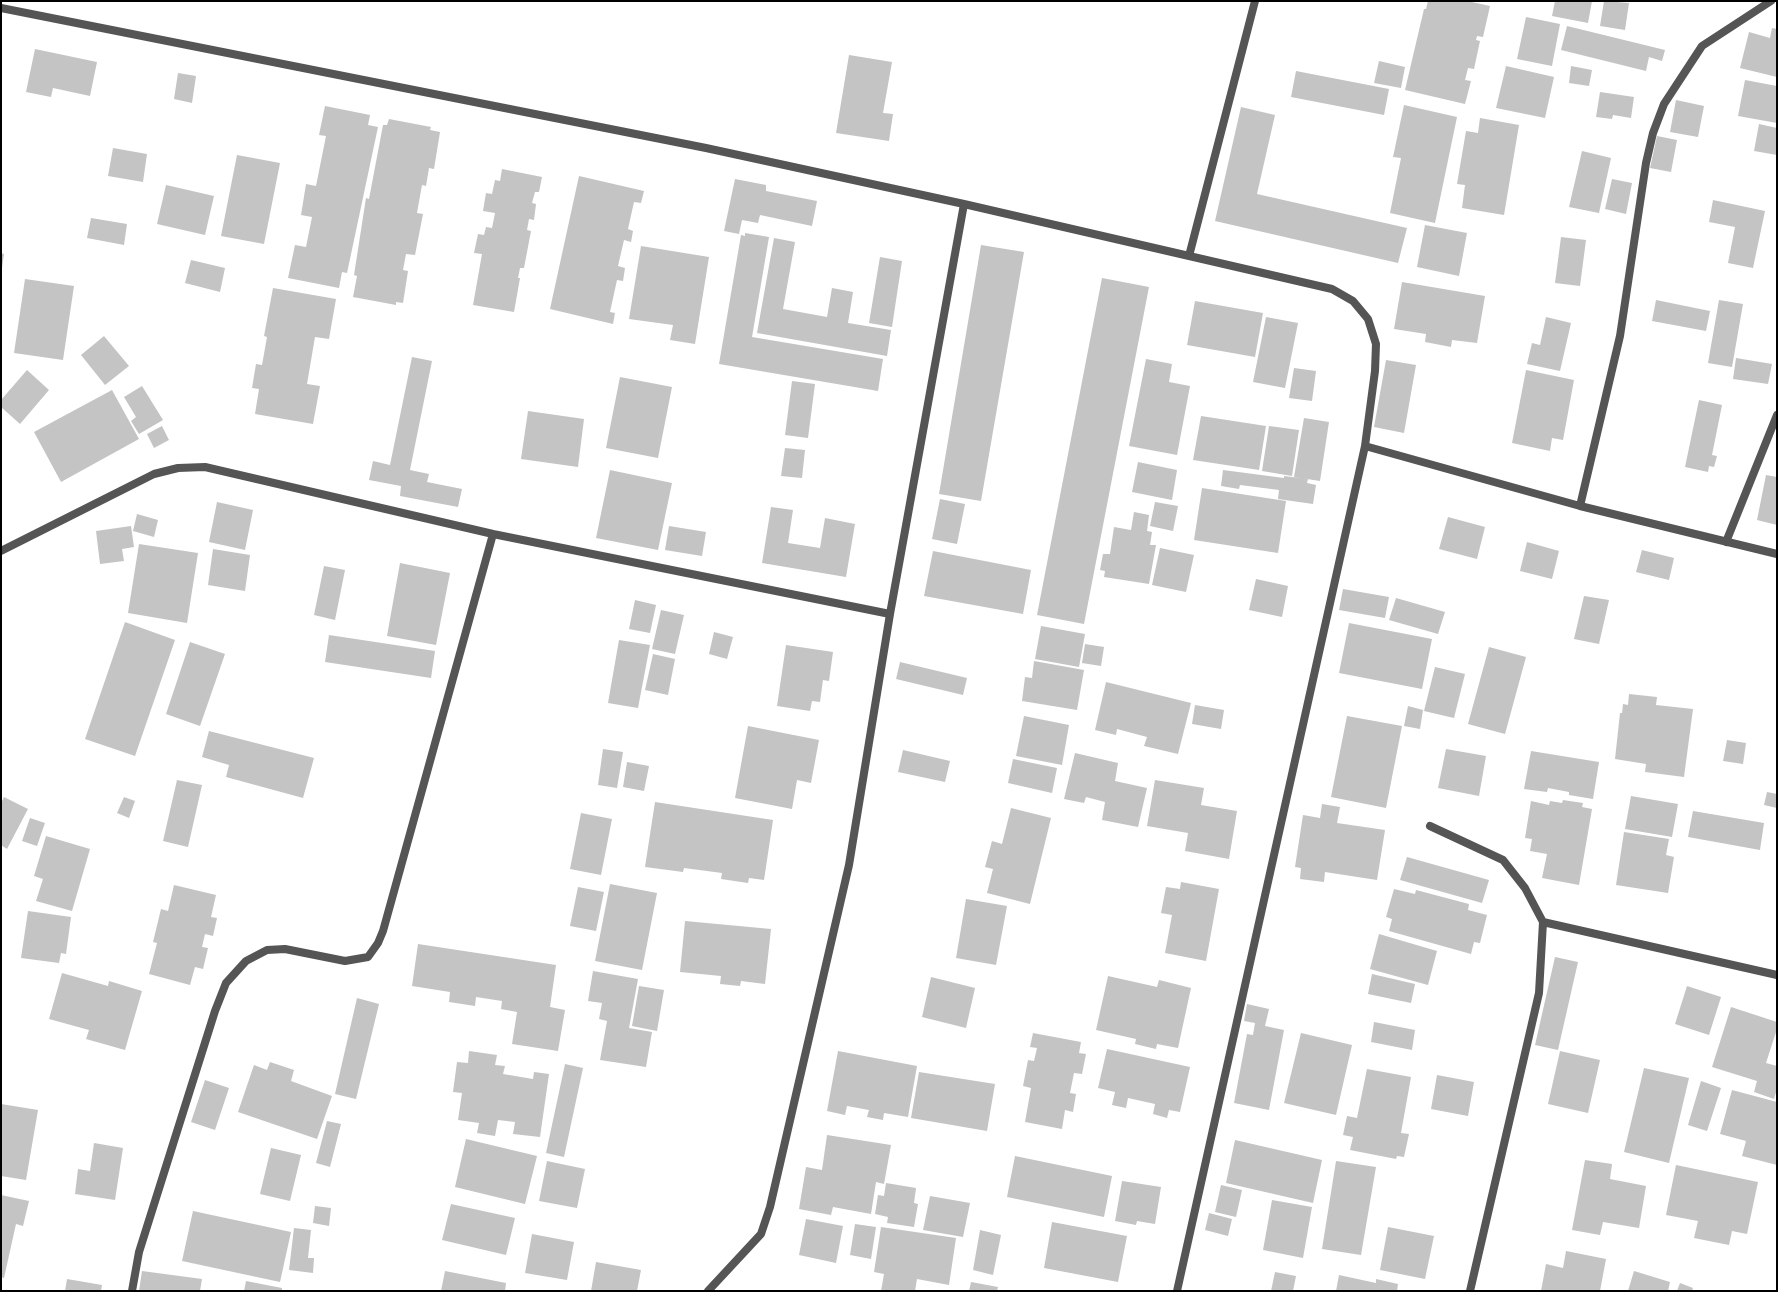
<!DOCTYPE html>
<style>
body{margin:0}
#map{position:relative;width:1778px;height:1292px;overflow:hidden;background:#fff;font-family:Karla,sans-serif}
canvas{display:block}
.frame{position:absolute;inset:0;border:2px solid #000;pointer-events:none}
</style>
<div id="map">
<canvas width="1778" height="1292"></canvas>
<div class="frame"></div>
</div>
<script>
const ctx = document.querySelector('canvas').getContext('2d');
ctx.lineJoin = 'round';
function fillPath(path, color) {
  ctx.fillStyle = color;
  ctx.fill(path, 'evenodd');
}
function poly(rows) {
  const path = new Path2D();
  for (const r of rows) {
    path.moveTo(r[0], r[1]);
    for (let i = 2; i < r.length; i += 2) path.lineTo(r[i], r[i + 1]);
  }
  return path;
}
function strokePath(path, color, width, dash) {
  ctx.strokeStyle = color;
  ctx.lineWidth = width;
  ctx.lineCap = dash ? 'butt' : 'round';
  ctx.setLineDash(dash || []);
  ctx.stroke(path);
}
fillPath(poly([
 [1428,1,1467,1,1490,6,1483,37,1477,36,1476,40,1480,41,1474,69,1468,68,1465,80,1471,81,1465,104,1405,90,1424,9,1426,9],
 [1555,1,1592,1,1588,23,1552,16],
 [1604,1,1629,3,1625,30,1600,26],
 [1526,17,1560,24,1552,66,1517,59],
 [1567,26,1665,50,1662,61,1649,57,1646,71,1561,50],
 [1772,28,1777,29,1777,77,1740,68,1749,32,1770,38],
 [35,49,97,62,90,96,53,88,51,97,26,92],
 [849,55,892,62,883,113,893,114,889,141,836,133],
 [1379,61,1405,67,1401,88,1374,83],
 [1506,66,1554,77,1545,118,1496,108],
 [1571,66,1592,70,1589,86,1569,83],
 [1296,71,1389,89,1384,115,1291,97],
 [178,73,196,76,192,103,174,99],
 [1745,80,1777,86,1777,123,1738,116],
 [1600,92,1634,97,1631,118,1613,115,1612,119,1596,117],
 [1676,100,1704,106,1698,137,1670,132],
 [1404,105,1457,117,1435,223,1390,213,1401,158,1393,157],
 [325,106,370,115,368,125,378,127,347,273,342,272,339,288,288,278,295,245,306,247,312,217,301,215,306,184,316,186,326,136,319,135],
 [1241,107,1275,115,1257,194,1407,228,1398,263,1215,221],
 [1480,118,1519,125,1504,215,1462,208,1465,185,1457,184,1466,131,1478,133],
 [389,119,431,127,430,130,440,132,434,169,429,168,426,186,422,185,417,213,423,214,415,255,406,254,403,270,408,271,403,303,396,302,396,305,353,297,357,276,354,275,366,198,369,199,383,125,387,125],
 [1759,124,1777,128,1777,155,1754,151],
 [1657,136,1677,140,1671,172,1650,168],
 [113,148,147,154,143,182,108,176],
 [1582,151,1611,158,1599,213,1569,207],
 [237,155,280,163,264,244,221,236],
 [502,169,542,177,539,192,535,192,532,203,536,204,534,220,529,219,527,230,531,231,524,268,520,268,518,278,520,278,514,312,473,305,482,254,474,253,478,234,484,235,486,227,492,228,495,213,483,211,486,193,492,194,495,180,500,181],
 [579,176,644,191,641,203,634,202,628,229,633,231,631,242,624,240,618,266,625,268,623,281,617,280,610,312,615,313,613,324,550,309],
 [735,179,766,185,766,191,817,201,812,226,760,215,758,223,742,220,739,234,724,231],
 [1612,179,1632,183,1626,214,1605,209],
 [166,185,214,196,205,235,157,224],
 [1713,200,1765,211,1753,268,1728,263,1735,227,1709,222],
 [91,218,127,224,124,245,87,238],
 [1425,225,1467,233,1459,276,1417,267],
 [745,233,769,237,752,337,883,359,878,391,719,364,741,235,745,236],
 [1561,237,1586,240,1580,286,1555,283],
 [774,238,795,242,783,309,827,317,832,288,853,292,848,323,891,330,887,356,757,333],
 [981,245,1024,252,981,501,939,494],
 [641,246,709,257,695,344,670,340,673,325,629,319],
 [1,253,4,254,2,268,1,268],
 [880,257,902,261,892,327,869,323],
 [191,260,225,268,220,292,185,283],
 [1102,278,1149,287,1084,624,1037,615],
 [25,279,74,286,63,360,14,353],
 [1402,282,1485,296,1477,343,1452,340,1451,347,1425,342,1426,334,1394,329],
 [273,288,336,299,329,339,315,337,307,384,320,386,313,424,255,414,259,389,252,388,256,364,262,365,267,337,264,336],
 [1656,300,1710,311,1706,331,1652,321],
 [1719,300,1743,304,1732,367,1708,363],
 [1195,301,1263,313,1255,357,1187,345],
 [1266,317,1298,323,1285,388,1253,382],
 [1546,317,1571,323,1560,371,1527,364,1532,343,1540,345],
 [104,336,129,366,105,385,81,355],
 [412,357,432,361,410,470,429,474,427,482,462,489,458,507,400,496,401,486,369,480,373,461,390,465],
 [1736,358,1772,364,1768,384,1733,379],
 [1146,359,1172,364,1169,382,1190,386,1177,455,1129,446],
 [1386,360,1416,365,1404,433,1374,427],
 [1294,368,1316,371,1312,401,1289,398],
 [27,370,49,390,20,424,1,407,1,400],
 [1526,370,1574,380,1563,440,1552,438,1550,451,1512,443],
 [620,377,672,387,658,458,606,448],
 [792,381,815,384,808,438,785,435],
 [142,386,163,420,139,434,131,421,136,417,124,397],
 [112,390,139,439,61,482,34,432],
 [1699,400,1722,405,1712,455,1717,456,1714,467,1709,466,1708,472,1685,467],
 [528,411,584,419,578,467,521,459],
 [1201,416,1266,426,1259,470,1193,460],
 [1304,418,1329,422,1320,481,1294,477],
 [162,426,169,440,154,448,147,434],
 [1269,426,1299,430,1292,476,1262,471],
 [785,448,805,450,802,478,781,476],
 [1138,462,1177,470,1172,500,1132,492],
 [610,470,672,483,658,550,596,538],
 [1223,470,1284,478,1284,476,1308,479,1307,483,1316,485,1313,504,1278,499,1279,490,1240,485,1239,489,1221,486],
 [1766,475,1777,477,1777,525,1757,520],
 [1202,488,1286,501,1278,553,1194,540],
 [940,499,965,504,957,544,932,539],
 [217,502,253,510,245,550,209,542],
 [1155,502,1178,506,1173,531,1150,526],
 [771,507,793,510,788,543,820,548,825,518,855,524,846,577,762,563],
 [1134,512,1149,515,1147,531,1152,532,1150,545,1156,545,1149,584,1104,577,1105,571,1100,570,1103,554,1110,554,1114,527,1131,530],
 [137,514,158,520,154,537,133,531],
 [1448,517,1485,527,1477,559,1439,549],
 [131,526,134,547,122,549,124,561,100,564,96,531],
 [669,526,706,532,702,556,665,550],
 [1527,542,1559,551,1552,579,1520,571],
 [139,544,198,553,187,623,128,613],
 [1160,548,1194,555,1186,592,1152,585],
 [213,549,250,555,245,591,208,585],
 [1642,550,1674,558,1669,580,1636,572],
 [933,551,1031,570,1023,614,924,596],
 [400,563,450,573,436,645,387,636],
 [324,566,345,570,335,620,314,615],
 [1256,579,1288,586,1282,617,1249,610],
 [1343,589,1389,597,1385,618,1339,610],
 [1584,596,1609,600,1599,644,1574,639],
 [1396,598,1445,612,1438,634,1389,620],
 [635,600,656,605,650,633,629,629],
 [661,610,684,615,675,654,652,649],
 [125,622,175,640,135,756,85,739],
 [1349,623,1432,639,1422,689,1339,673],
 [1041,626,1085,634,1079,667,1035,659],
 [714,632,733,637,727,659,709,654],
 [329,635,435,651,431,678,325,662],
 [619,640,650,645,638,708,608,703],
 [190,642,225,654,200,726,166,714],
 [1085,644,1104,647,1101,666,1082,663],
 [786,645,833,652,829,681,823,680,820,702,812,701,810,711,777,706],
 [1489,647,1526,657,1505,734,1468,724],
 [653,654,675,659,668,695,645,690],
 [1034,661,1084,670,1077,710,1022,701,1025,677,1032,678],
 [900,662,967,678,963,695,896,679],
 [1435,667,1465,674,1454,718,1424,711],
 [1106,682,1191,703,1178,754,1144,746,1147,737,1117,729,1116,735,1095,730],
 [1629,694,1657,697,1656,705,1693,709,1684,777,1645,772,1646,764,1615,759,1620,713,1622,713,1623,704,1628,705],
 [1195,705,1224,710,1221,729,1192,724],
 [1408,706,1423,710,1420,729,1404,726],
 [1024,716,1069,725,1062,765,1016,756],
 [1347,716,1402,726,1386,808,1331,797],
 [748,726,819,740,811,783,797,780,792,809,735,798],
 [209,731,314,758,303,798,226,777,229,765,202,757],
 [1727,740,1746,743,1743,764,1723,761],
 [603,749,623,752,617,788,598,785],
 [1446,749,1486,756,1479,796,1438,788],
 [903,750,950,761,945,782,898,772],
 [1531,751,1599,762,1593,799,1569,795,1569,792,1548,788,1547,792,1524,789],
 [1075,753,1118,763,1115,781,1147,788,1138,827,1102,820,1105,802,1086,797,1084,803,1064,799],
 [1013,759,1057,768,1052,793,1008,783],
 [627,762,649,766,644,791,623,787],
 [177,780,202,785,188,847,163,841],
 [1155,780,1204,788,1201,805,1237,811,1229,859,1185,851,1188,833,1147,826],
 [1767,792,1777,794,1777,808,1764,805],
 [1631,796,1678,804,1672,837,1625,829],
 [4,797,28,809,7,849,1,845,1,803],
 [124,797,135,801,129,818,117,813],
 [1563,800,1583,803,1582,807,1592,809,1579,885,1542,878,1547,854,1530,851,1532,839,1525,838,1531,801,1549,805,1550,801,1562,803],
 [655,802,773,820,764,880,749,878,748,883,721,879,722,873,684,868,683,872,645,867],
 [1322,804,1340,807,1337,823,1385,830,1377,880,1325,872,1324,882,1300,879,1301,868,1295,867,1303,815,1320,818],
 [1011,808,1051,818,1030,904,987,893,993,869,985,867,992,841,1002,844],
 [1693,811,1764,823,1760,850,1688,837],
 [581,813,612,819,601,875,570,869],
 [30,818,45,823,37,846,22,841],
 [1624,832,1669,839,1666,855,1674,857,1668,893,1616,885],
 [46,836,90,849,72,911,36,901,43,879,34,876],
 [1407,857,1489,880,1482,903,1400,880],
 [1181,882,1219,889,1206,961,1165,953,1172,915,1161,913,1166,887,1180,889],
 [610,884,657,893,642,970,595,961],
 [174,885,216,895,211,917,217,918,213,936,205,934,202,947,208,948,203,969,195,967,190,985,149,974,157,943,153,942,161,909,168,911],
 [578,887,604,892,596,931,570,926],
 [1394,889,1415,894,1416,890,1469,904,1468,910,1487,915,1480,943,1474,942,1471,954,1389,931,1392,919,1386,917],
 [966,899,1007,906,996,965,956,958],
 [28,911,71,917,66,954,61,953,59,963,21,958],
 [685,921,771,929,765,984,741,981,740,986,720,984,721,976,680,972],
 [1379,934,1437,951,1428,985,1370,969],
 [418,944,556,965,550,1007,565,1010,558,1051,512,1044,517,1012,501,1009,502,1001,476,997,475,1006,449,1002,450,992,412,986],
 [1555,957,1578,962,1558,1050,1535,1045],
 [593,971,638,979,629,1028,652,1032,646,1067,600,1060,607,1021,599,1019,602,1003,588,1001],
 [62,973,108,986,109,981,142,991,125,1050,86,1039,89,1030,49,1019],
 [1372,974,1415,984,1411,1003,1368,994],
 [1108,976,1157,987,1159,980,1191,988,1178,1048,1157,1044,1156,1049,1135,1044,1136,1039,1096,1030],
 [931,977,975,988,966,1028,922,1017],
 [639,986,664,990,657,1031,632,1026],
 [1687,986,1721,997,1709,1035,1675,1024],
 [357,998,379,1004,356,1099,335,1094],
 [1247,1004,1269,1009,1265,1026,1284,1030,1269,1110,1234,1103,1247,1034,1253,1035,1255,1023,1244,1021],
 [1731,1007,1777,1022,1777,1029,1766,1063,1777,1066,1777,1089,1774,1099,1754,1092,1757,1081,1712,1067],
 [1374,1022,1415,1030,1412,1050,1371,1042],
 [1033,1033,1081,1042,1079,1053,1086,1054,1082,1074,1074,1073,1070,1093,1076,1094,1073,1112,1065,1110,1062,1129,1025,1122,1031,1088,1023,1086,1028,1060,1034,1061,1037,1048,1030,1047],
 [1301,1033,1352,1045,1336,1115,1284,1103],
 [1107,1049,1190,1067,1180,1112,1169,1110,1167,1118,1153,1114,1155,1104,1128,1098,1126,1108,1112,1105,1115,1092,1098,1088],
 [469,1051,497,1055,495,1065,505,1066,503,1074,533,1079,534,1072,549,1074,540,1137,513,1134,515,1122,498,1120,495,1136,477,1133,479,1123,458,1120,462,1093,453,1092,457,1062,468,1063],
 [838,1051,917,1066,908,1117,884,1113,883,1120,867,1117,869,1110,847,1106,845,1115,827,1111],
 [1560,1051,1600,1060,1588,1113,1548,1104],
 [270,1062,294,1070,291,1081,332,1096,317,1139,238,1112,254,1065,267,1070],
 [565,1064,583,1068,564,1157,546,1153],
 [1644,1068,1689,1078,1669,1163,1624,1152],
 [1367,1069,1411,1077,1401,1133,1409,1134,1404,1157,1397,1156,1396,1159,1350,1150,1353,1137,1343,1135,1347,1116,1357,1118],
 [919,1072,995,1084,987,1131,911,1118],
 [1437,1075,1474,1082,1468,1116,1431,1109],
 [205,1080,229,1088,215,1130,191,1122],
 [1701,1081,1721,1088,1707,1131,1688,1125],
 [1732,1090,1777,1102,1777,1165,1742,1156,1746,1141,1720,1134],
 [1,1104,38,1110,26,1180,1,1176],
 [327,1121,341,1124,330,1167,316,1163],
 [827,1135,891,1145,884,1184,876,1182,871,1214,833,1207,831,1215,799,1209,806,1167,822,1170],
 [466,1139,537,1156,525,1204,455,1187],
 [1235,1140,1322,1160,1313,1203,1226,1183],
 [94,1143,123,1148,115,1200,75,1194,78,1169,90,1171],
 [271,1148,301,1155,290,1201,260,1194],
 [1015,1156,1112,1176,1104,1217,1007,1197],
 [1585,1160,1612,1164,1610,1179,1646,1186,1639,1228,1603,1222,1600,1235,1572,1230],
 [547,1161,585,1169,577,1208,539,1201],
 [1336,1161,1376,1167,1361,1255,1322,1249],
 [1676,1165,1758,1182,1747,1234,1732,1231,1729,1245,1694,1238,1698,1221,1666,1215],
 [1122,1181,1161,1187,1155,1224,1137,1221,1136,1225,1115,1221],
 [886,1183,916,1188,914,1203,918,1204,914,1227,887,1223,888,1217,875,1214,878,1195,884,1196],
 [1221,1185,1242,1190,1236,1217,1215,1212],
 [1,1195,29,1201,23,1226,16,1224,4,1278,1,1277],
 [930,1196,970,1203,963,1237,923,1230],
 [1272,1200,1312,1207,1303,1258,1263,1250],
 [451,1204,515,1218,506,1255,442,1240],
 [315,1206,331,1208,329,1226,313,1223],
 [193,1211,291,1232,280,1282,182,1261],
 [1209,1213,1232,1219,1228,1236,1205,1230],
 [806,1219,843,1226,836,1263,799,1255],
 [1052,1222,1127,1236,1118,1282,1044,1268],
 [855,1224,876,1227,871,1259,850,1255],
 [881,1227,956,1238,949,1285,917,1279,915,1291,881,1291,884,1274,874,1272],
 [1388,1227,1434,1236,1425,1279,1380,1270],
 [294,1228,311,1230,308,1258,314,1258,313,1273,289,1270],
 [980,1230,1001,1235,993,1275,973,1270],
 [532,1234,574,1242,567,1280,525,1273],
 [1566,1251,1606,1259,1600,1291,1541,1291,1546,1264,1563,1268],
 [596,1262,641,1270,637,1291,591,1291],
 [142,1271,202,1279,200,1291,139,1291],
 [445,1271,506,1283,505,1291,441,1291],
 [1634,1271,1670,1282,1668,1291,1628,1291],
 [1275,1272,1296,1276,1293,1291,1271,1291],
 [1339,1275,1376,1283,1376,1279,1398,1284,1397,1291,1336,1291],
 [67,1279,102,1285,101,1291,65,1291],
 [246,1281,282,1288,282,1291,244,1291],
 [971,1282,998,1287,997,1291,969,1291],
 [1680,1283,1693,1288,1692,1291,1677,1291]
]), '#c4c4c4');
strokePath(poly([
 [1,8,706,148,964,204,1332,289,1353,301,1368,319,1376,344,1375,371,1365,446,1177,1291],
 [1189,256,1255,1],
 [1365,446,1580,506,1777,554],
 [1580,506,1620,336,1646,163,1653,133,1664,104,1702,46,1771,1],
 [1726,542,1777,415],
 [1,551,154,474,178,468,205,467,493,534,890,614],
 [1430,826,1503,860,1525,888,1543,922,1539,993,1470,1291],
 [1543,922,1777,975],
 [132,1291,139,1252,215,1011,226,983,246,961,267,950,285,949,345,961,368,957,378,943,383,931,493,534],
 [708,1291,761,1234,770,1207,849,865,890,614,964,204]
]), '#555', 8);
</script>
